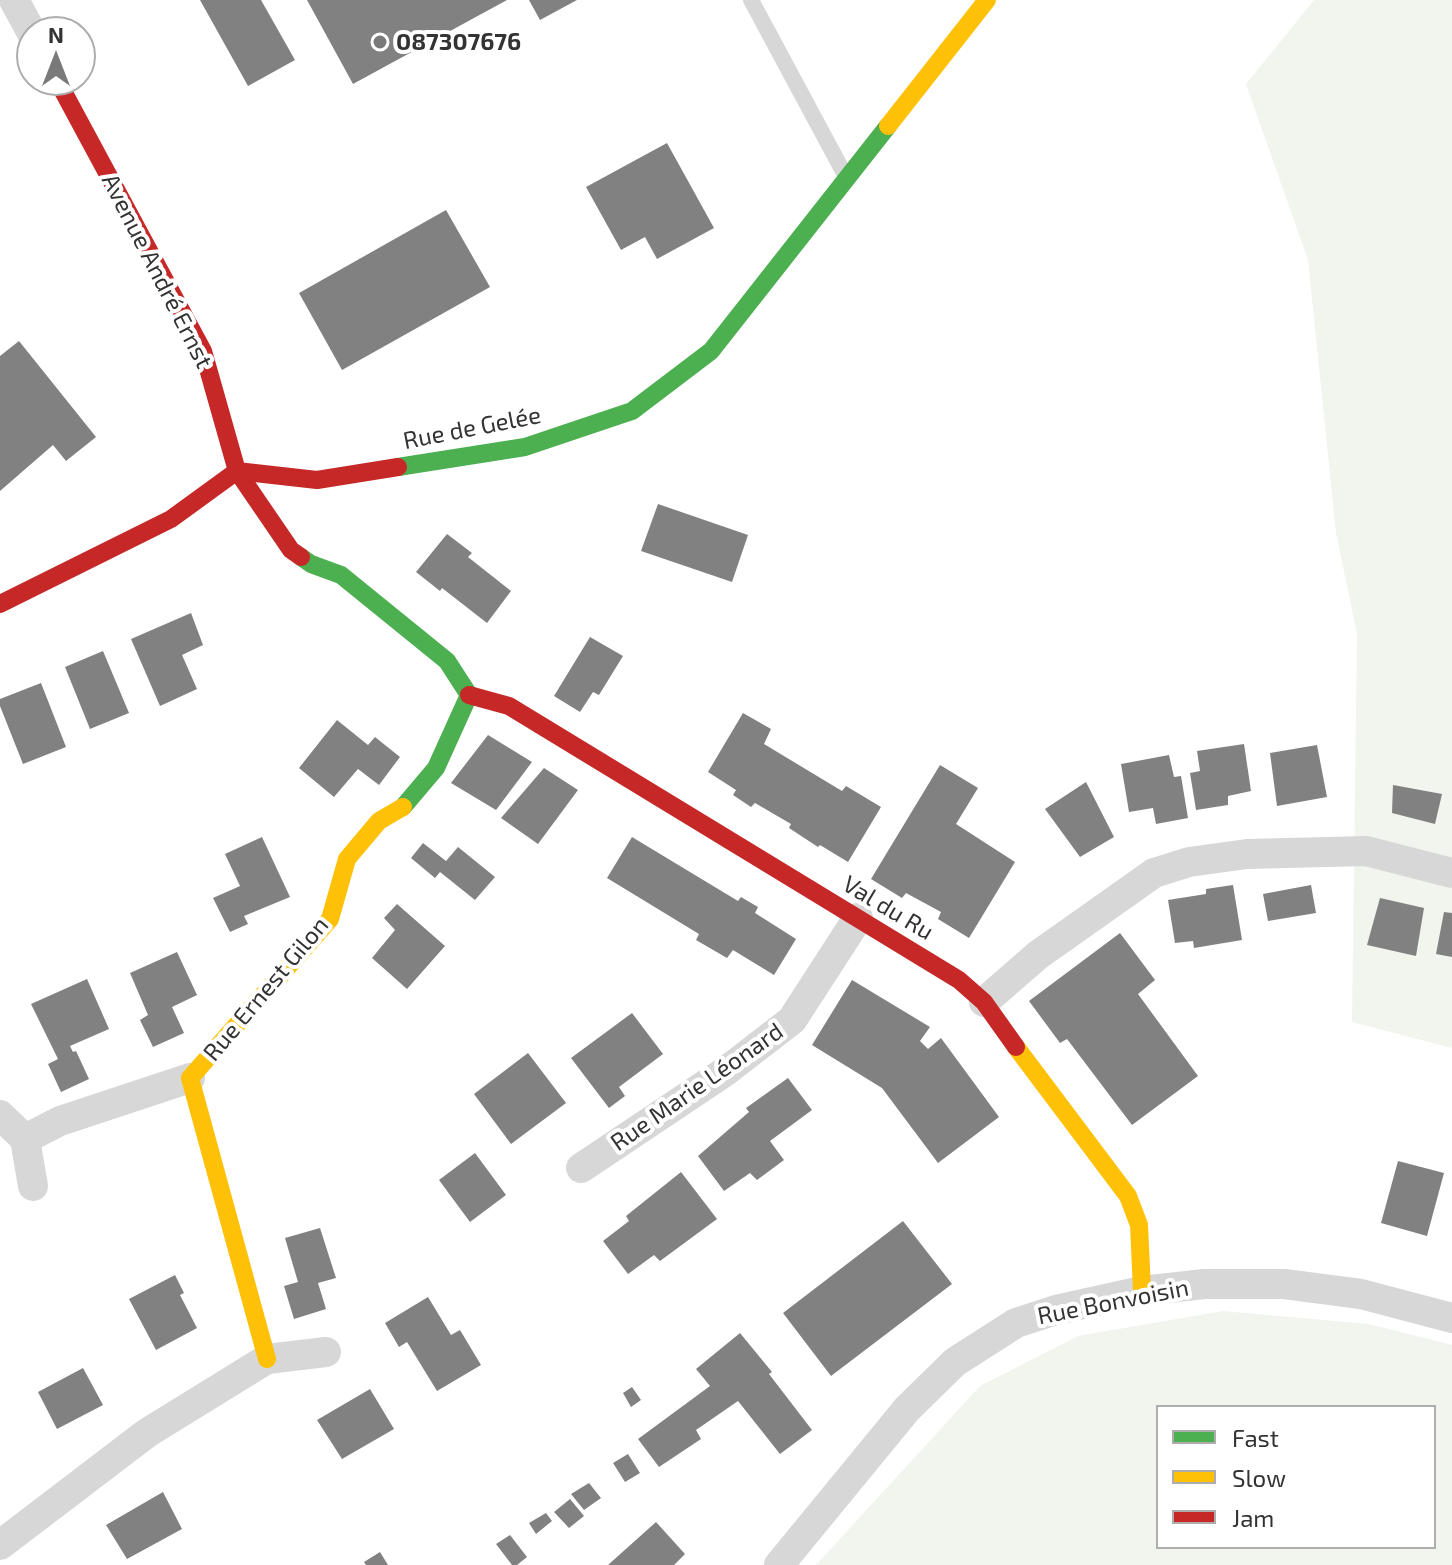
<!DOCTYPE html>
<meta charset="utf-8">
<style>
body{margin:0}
#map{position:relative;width:1452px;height:1565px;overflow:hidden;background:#fff;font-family:"Exo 2",sans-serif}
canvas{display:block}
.legend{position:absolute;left:1156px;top:1405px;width:280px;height:144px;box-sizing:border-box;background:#fff;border:2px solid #adadad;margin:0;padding:10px 14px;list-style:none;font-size:24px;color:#333}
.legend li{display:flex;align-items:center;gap:16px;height:40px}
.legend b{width:40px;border:2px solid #adadad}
.north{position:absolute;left:16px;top:16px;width:80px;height:80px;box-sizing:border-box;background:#fff;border:2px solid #adadad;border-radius:50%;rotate:0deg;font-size:22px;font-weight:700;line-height:32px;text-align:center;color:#333}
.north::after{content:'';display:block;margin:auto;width:28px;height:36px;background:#7a7a7a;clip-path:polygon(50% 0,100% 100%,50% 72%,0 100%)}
</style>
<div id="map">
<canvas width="1452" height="1565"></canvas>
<ul class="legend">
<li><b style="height:10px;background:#4caf50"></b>Fast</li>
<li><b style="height:10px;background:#ffc107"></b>Slow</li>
<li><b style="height:10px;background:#c62828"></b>Jam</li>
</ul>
<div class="north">N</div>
</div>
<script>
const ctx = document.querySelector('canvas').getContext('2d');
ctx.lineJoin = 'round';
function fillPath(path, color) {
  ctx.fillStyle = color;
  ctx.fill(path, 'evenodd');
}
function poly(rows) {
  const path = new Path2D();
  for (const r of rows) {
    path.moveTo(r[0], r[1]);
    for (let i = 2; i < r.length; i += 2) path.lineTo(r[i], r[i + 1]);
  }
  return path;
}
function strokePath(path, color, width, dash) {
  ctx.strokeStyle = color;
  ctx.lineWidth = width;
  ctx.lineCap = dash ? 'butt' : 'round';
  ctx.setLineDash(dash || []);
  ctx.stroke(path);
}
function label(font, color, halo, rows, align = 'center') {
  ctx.font = font + ' "Exo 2",sans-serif';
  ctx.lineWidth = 8;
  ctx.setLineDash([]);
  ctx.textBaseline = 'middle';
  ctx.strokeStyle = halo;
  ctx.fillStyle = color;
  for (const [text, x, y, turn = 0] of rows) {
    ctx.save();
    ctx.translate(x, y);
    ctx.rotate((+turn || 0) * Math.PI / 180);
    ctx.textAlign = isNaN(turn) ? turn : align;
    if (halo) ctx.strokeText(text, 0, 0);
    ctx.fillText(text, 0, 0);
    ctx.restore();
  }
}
fillPath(poly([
 [1314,0,1452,0,1452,1048,1352,1022,1357,634,1336,533,1308,260,1246,84],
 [1223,1311,1369,1324,1452,1345,1452,1565,816,1565,980,1386,1078,1336],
 [1434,1407,1434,1547,1158,1547,1158,1407]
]), '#f1f5ed');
fillPath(poly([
 [200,0,261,0,295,60,248,86],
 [307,0,507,0,353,84],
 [529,0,577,0,540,20],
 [667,143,714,228,657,259,645,237,621,250,586,187],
 [446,210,490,287,342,370,299,293],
 [19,341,96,437,66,461,53,445,0,491,0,356],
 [658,504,748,535,732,582,641,551],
 [447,534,472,553,468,557,511,591,487,623,442,588,440,591,416,572],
 [191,613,203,645,182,655,197,689,160,706,131,639],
 [590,637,623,656,599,695,593,692,580,712,554,696],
 [103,651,129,713,90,729,65,667],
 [41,683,66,747,23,764,0,706,0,699],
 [743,713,771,729,764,744,842,791,846,786,881,807,848,862,820,845,818,847,789,828,791,824,755,803,751,807,733,795,736,790,708,772],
 [337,720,368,745,375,737,400,757,379,785,358,769,334,797,299,768],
 [488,735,532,762,496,810,451,783],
 [1244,744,1251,791,1228,796,1228,805,1196,810,1190,773,1200,771,1197,751],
 [1317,745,1327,797,1277,806,1270,753],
 [1169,755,1174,777,1181,776,1188,818,1156,824,1153,808,1129,812,1121,764],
 [940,765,978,788,956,824,1015,862,969,938,938,919,941,912,906,893,902,898,871,879],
 [544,768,578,790,538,844,501,818],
 [1086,782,1114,837,1080,857,1045,809],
 [1393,785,1442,794,1435,824,1392,813],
 [262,837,290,897,244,916,248,924,230,932,213,898,240,886,225,854],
 [632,837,738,901,741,897,758,907,755,913,796,939,774,975,733,950,727,958,696,940,699,934,607,878],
 [423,843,446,861,458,847,495,877,475,900,440,872,435,878,411,858],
 [1233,885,1242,940,1194,948,1193,941,1175,943,1168,900,1206,894,1206,889],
 [1311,885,1316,913,1268,921,1263,894],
 [1380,898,1424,908,1416,956,1367,945],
 [397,904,445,946,407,989,372,958,395,930,384,918],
 [1444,912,1452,913,1452,957,1436,954],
 [1120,933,1155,980,1138,994,1198,1076,1132,1125,1067,1039,1060,1043,1029,1001],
 [177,952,197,995,172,1007,184,1033,153,1047,140,1020,148,1015,130,973],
 [87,979,109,1029,70,1046,73,1052,76,1051,89,1079,61,1092,48,1064,58,1059,31,1004],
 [852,980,930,1027,920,1041,928,1049,941,1038,999,1117,938,1163,882,1088,812,1045],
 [632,1013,663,1054,619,1087,625,1096,609,1108,571,1058],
 [528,1053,566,1103,511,1144,474,1094],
 [788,1078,812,1110,770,1141,784,1160,757,1180,750,1173,724,1191,698,1156,749,1112,746,1108],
 [475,1153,506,1195,470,1222,439,1180],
 [1398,1161,1444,1173,1427,1236,1381,1223],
 [681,1172,717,1219,660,1261,654,1255,628,1274,603,1241,629,1221,626,1216],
 [903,1221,952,1284,831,1376,783,1313],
 [320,1228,336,1278,318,1283,326,1309,294,1319,284,1286,298,1282,285,1238],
 [175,1275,184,1293,180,1295,197,1328,156,1350,129,1299],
 [428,1297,451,1335,460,1330,481,1365,437,1391,407,1342,399,1347,385,1323],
 [740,1333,772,1372,769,1374,812,1430,780,1454,738,1401,696,1430,701,1439,659,1467,638,1439,710,1386,696,1369],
 [83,1368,103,1405,57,1429,38,1392],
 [632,1387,641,1400,631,1407,623,1393],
 [370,1389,394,1429,342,1459,317,1420],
 [628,1454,640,1473,625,1482,613,1463],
 [589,1483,601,1498,584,1510,571,1494],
 [163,1492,182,1529,127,1559,106,1525],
 [570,1499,584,1516,569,1528,554,1512],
 [546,1513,552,1521,536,1534,529,1523],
 [656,1522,685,1554,674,1565,608,1565],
 [510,1535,527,1557,517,1565,512,1565,496,1544],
 [380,1552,388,1565,366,1565,364,1562]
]), '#818181');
strokePath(poly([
 [751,0,845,175]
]), '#d7d7d7', 16);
strokePath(poly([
 [14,0,32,33],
 [984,1002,1038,955,1154,873,1189,862,1247,854,1366,851,1452,873],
 [0,1115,25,1139,33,1186],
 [25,1139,60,1121,190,1078],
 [581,1168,726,1071,792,1020,858,918],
 [0,1545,147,1433,267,1359,326,1352],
 [779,1565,907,1409,955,1362,1016,1323,1056,1310,1142,1291,1204,1284,1284,1284,1361,1294,1452,1318]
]), '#d7d7d7', 30);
strokePath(poly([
 [398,467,525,447,632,411,711,351,888,126],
 [301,557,311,564,341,575,447,661,469,695,436,768,403,807]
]), '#4caf50', 18);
strokePath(poly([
 [888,126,987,0],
 [1016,1047,1128,1196,1139,1225,1142,1291],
 [267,1359,190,1078,330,919,347,859,379,821,403,807]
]), '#ffc107', 18);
strokePath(poly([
 [57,80,203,351,237,471,291,550,301,557],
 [0,604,171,519,237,471,317,480,398,467],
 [469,695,509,706,959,980,984,1002,1016,1047]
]), '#c62828', 18);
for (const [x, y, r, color] of [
 [380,42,8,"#7a7a7a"]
]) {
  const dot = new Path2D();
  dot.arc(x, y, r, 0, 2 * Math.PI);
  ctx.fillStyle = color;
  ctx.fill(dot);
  strokePath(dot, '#fff', 3);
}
label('bold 24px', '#333', '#fff', [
 ["087307676",396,42]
], 'left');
label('24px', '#333', '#fff', [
 ["Avenue André Ernst",157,271,63],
 ["Rue de Gelée",472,428,-11],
 ["Val du Ru",888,908,31],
 ["Rue Ernest Gilon",266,989,-50],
 ["Rue Marie Léonard",697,1087,-35],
 ["Rue Bonvoisin",1113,1302,-11]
]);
</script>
